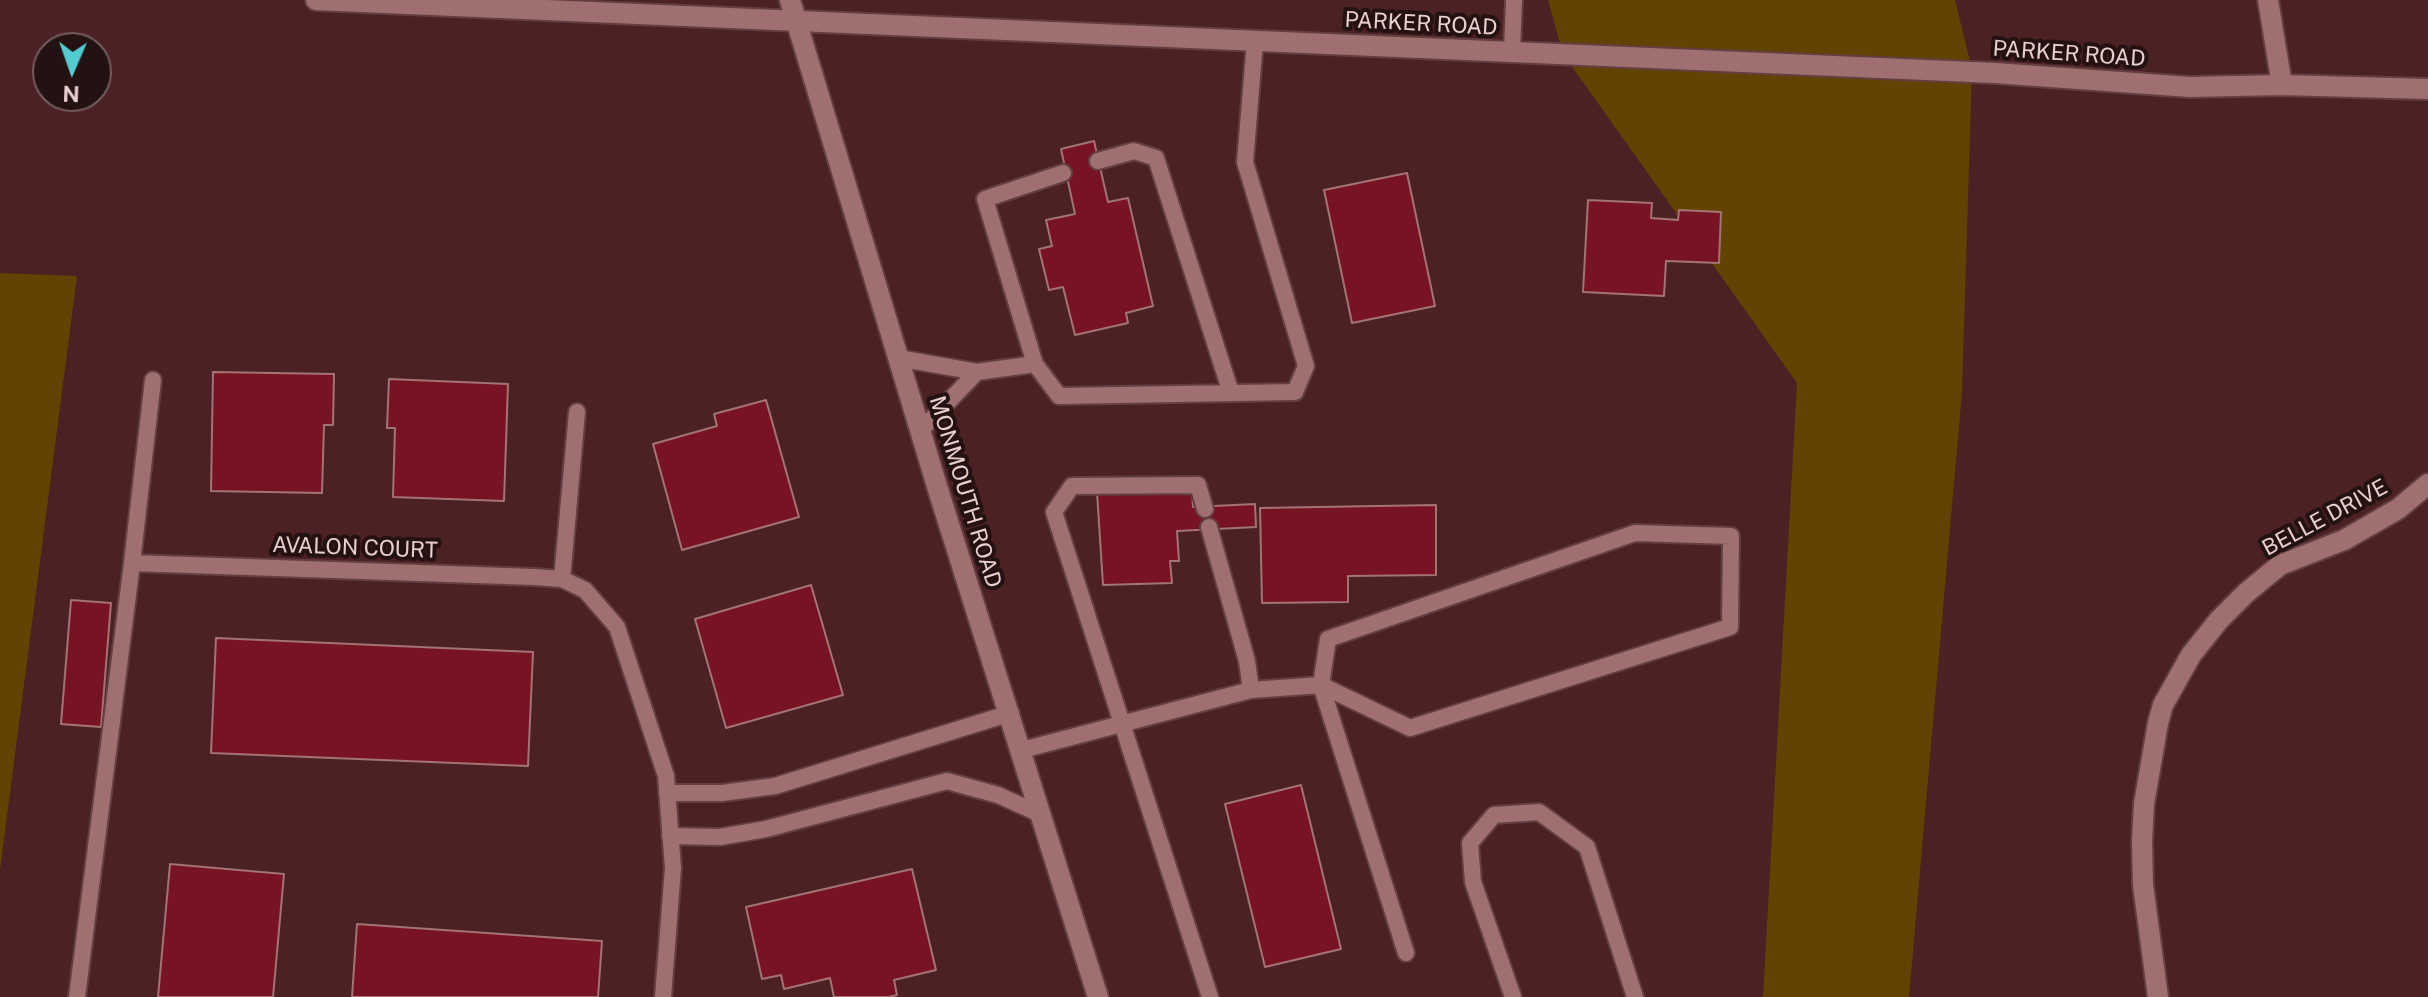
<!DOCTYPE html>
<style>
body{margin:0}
#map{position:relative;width:2428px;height:997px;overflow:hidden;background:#4b2123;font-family:"Public Sans",sans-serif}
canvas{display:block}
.north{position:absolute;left:32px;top:32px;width:80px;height:80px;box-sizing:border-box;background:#241212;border:2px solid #735d5d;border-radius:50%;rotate:182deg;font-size:22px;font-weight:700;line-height:32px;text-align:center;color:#eacece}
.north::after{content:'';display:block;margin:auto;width:28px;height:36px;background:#52ccd0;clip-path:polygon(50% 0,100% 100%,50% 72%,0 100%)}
</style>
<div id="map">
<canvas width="2428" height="997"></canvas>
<div class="north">N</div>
</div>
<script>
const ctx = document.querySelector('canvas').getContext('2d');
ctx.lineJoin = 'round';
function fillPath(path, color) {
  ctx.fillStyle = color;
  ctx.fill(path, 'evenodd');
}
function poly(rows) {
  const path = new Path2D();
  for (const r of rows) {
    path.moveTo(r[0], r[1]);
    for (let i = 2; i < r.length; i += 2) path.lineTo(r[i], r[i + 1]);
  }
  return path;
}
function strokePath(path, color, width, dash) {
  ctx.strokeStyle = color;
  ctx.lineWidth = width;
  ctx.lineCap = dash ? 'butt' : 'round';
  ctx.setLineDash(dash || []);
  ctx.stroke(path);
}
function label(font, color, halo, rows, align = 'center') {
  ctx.font = font + ' "Public Sans",sans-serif';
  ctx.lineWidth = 8;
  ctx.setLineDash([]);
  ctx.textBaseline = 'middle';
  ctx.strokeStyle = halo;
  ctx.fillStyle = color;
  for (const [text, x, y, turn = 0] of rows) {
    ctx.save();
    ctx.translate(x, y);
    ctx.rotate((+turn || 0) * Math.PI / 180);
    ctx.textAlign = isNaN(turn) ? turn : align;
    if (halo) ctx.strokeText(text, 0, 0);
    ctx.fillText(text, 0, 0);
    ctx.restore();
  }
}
fillPath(poly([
 [1548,0,1955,0,1972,69,1962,392,1909,997,1763,997,1797,383,1563,54],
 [0,273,77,276,0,870]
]), '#624302');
const building = poly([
 [1094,141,1108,202,1128,198,1153,306,1126,313,1128,323,1075,335,1063,287,1049,290,1039,249,1052,246,1046,220,1075,214,1061,149,1094,141],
 [1407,173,1435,306,1352,323,1324,190,1407,173],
 [1588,200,1652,203,1651,218,1678,220,1679,210,1721,212,1719,263,1666,261,1664,296,1583,292,1588,200],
 [213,372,334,374,333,425,324,425,322,493,211,491,213,372],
 [389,379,508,384,504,501,393,497,395,428,387,428,389,379],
 [766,400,799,517,682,550,653,444,717,426,714,414,766,400],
 [1192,487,1193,507,1255,504,1256,527,1177,531,1179,561,1170,561,1172,583,1103,585,1097,492,1192,487],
 [1436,505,1436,575,1348,576,1348,602,1262,603,1260,508,1436,505],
 [811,585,843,695,726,728,695,619,811,585],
 [71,600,111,603,101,727,61,724,71,600],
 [216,638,533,652,528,766,211,753,216,638],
 [1301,785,1341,949,1265,967,1225,804,1301,785],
 [170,864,284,874,273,997,158,997,170,864],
 [912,869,936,970,894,980,897,995,889,997,834,997,830,978,784,989,781,975,762,979,746,907,912,869],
 [357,924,602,941,598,997,352,997,357,924]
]);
fillPath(building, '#781324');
strokePath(building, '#a47373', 2);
const lane = poly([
 [1512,52,1514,0],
 [1098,161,1134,151,1156,158,1231,393],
 [898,358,977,372,1035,364,1059,396,1295,392,1306,366,1245,162,1255,41],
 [1035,364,985,199,1063,173],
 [920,431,977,372],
 [1205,509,1198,485,1072,486,1054,512,1210,997],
 [1209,527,1247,661,1251,690],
 [132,563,153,380],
 [562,579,577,412],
 [1022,750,1251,690,1321,685,1410,728,1730,627,1731,536,1635,533,1328,639,1321,685,1406,953],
 [667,793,722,793,775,786,1011,713],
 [670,836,720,837,766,829,947,781,998,795,1040,814],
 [77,997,132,563,534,577,562,579,585,590,617,627,666,776,673,868,663,997],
 [1513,997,1473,882,1470,843,1494,815,1539,812,1587,847,1635,997]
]);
const street = poly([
 [2268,0,2282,85],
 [2158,997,2143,885,2142,841,2144,804,2158,723,2163,705,2191,655,2219,620,2246,593,2280,565,2344,540,2398,509,2428,484]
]);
const secondary = poly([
 [316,0,1995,73,2190,87,2282,85,2428,89],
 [790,0,940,496,1098,997]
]);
strokePath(lane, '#633f42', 20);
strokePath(street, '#633f42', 24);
strokePath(secondary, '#633f42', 24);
strokePath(lane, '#a06f70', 16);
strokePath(street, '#a06f70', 20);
strokePath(secondary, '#a06f70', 20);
label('22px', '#eacece', '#241212', [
 ["PARKER ROAD",1421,24,3],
 ["PARKER ROAD",2069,54,4],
 ["MONMOUTH ROAD",965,492,73],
 ["BELLE DRIVE",2325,518,-28],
 ["AVALON COURT",355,548,2]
]);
</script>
